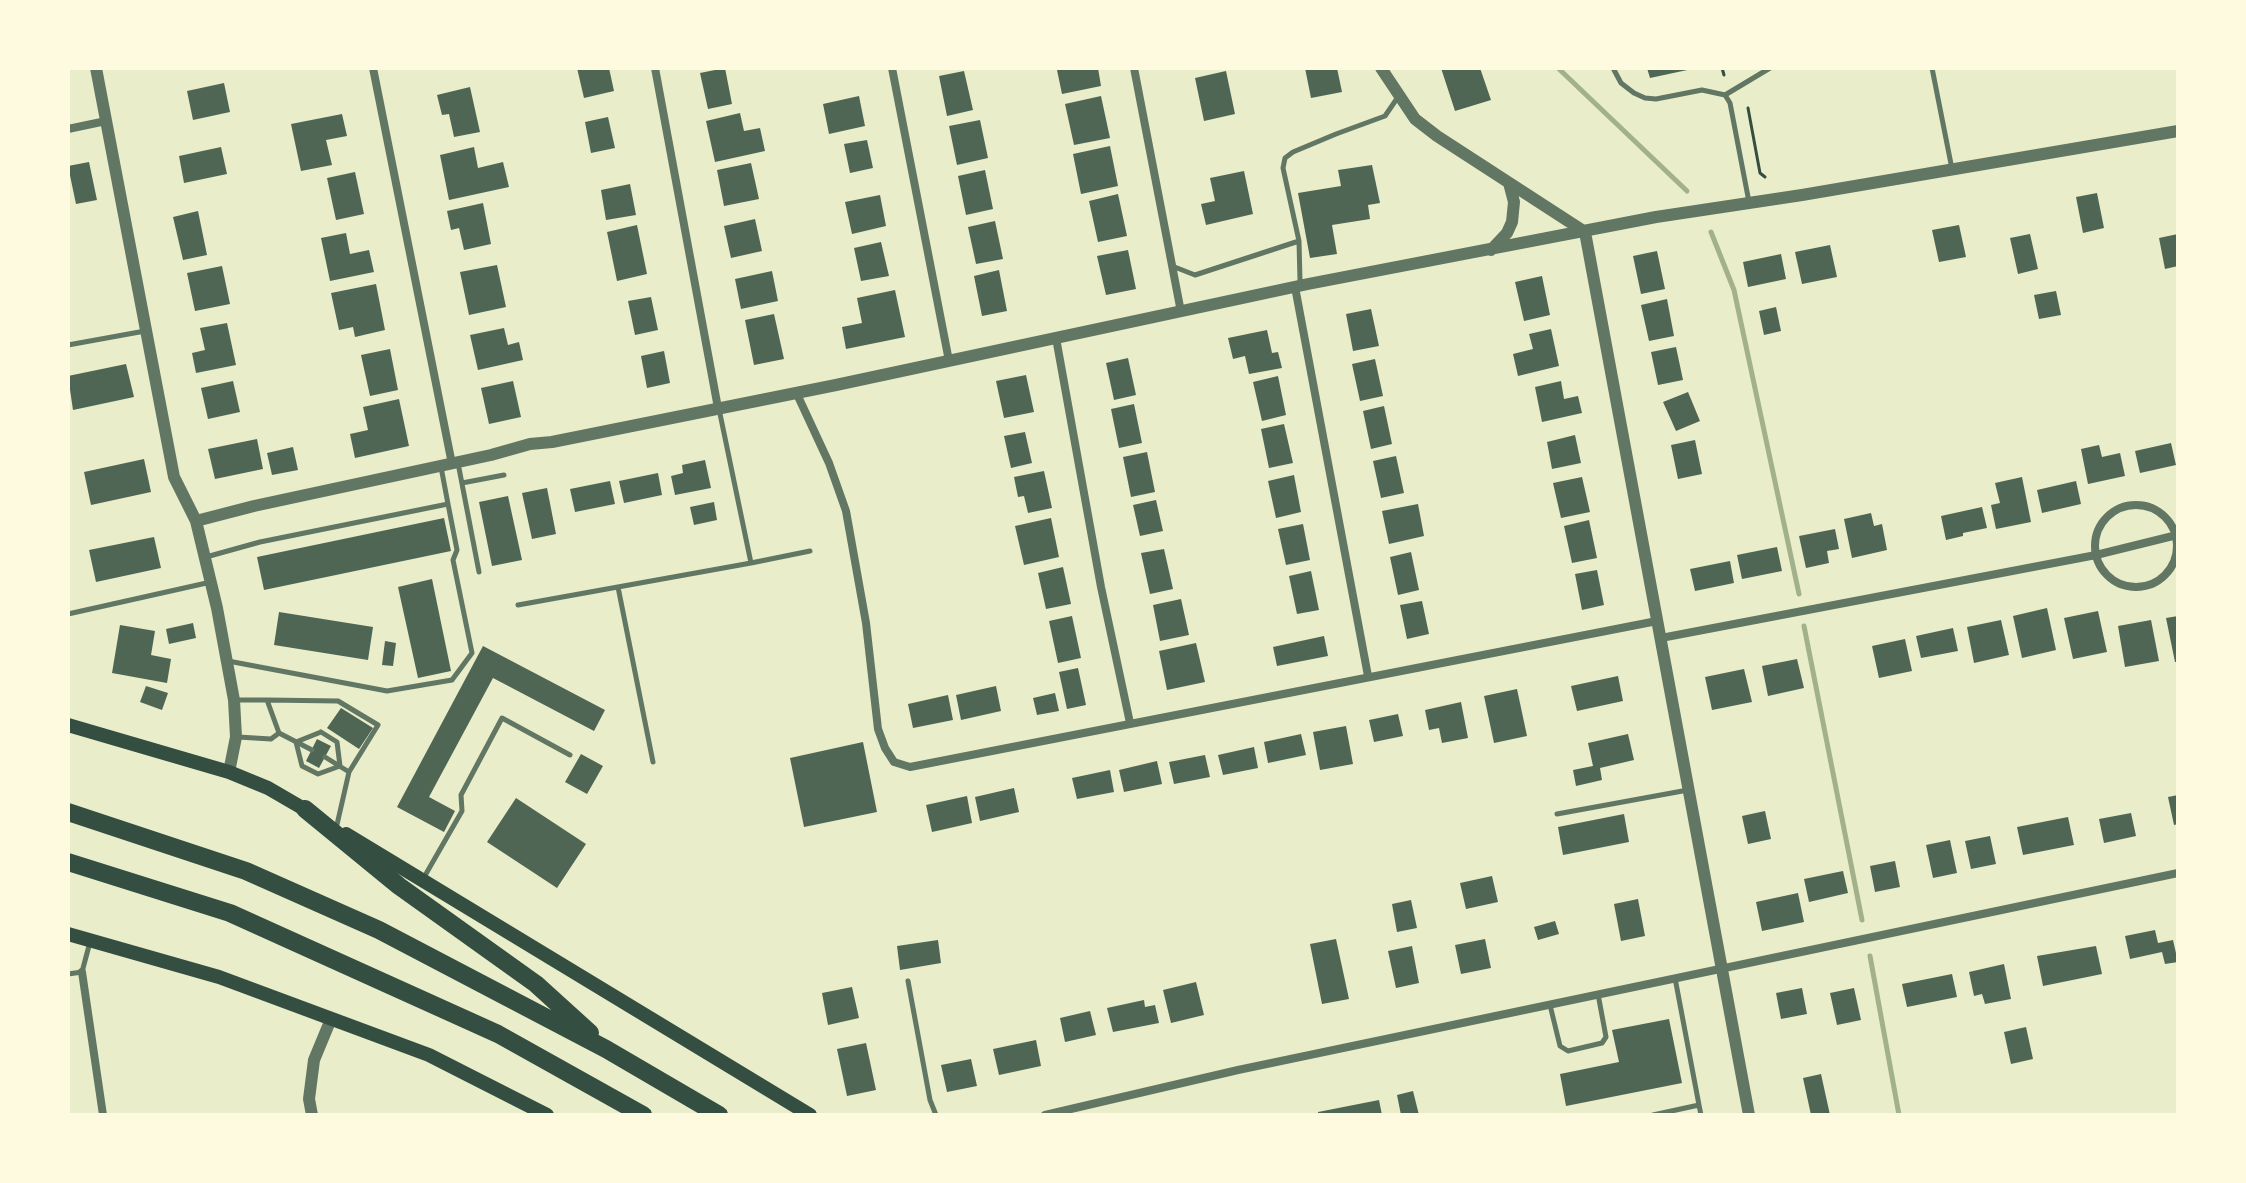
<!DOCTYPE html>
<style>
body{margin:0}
#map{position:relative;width:2246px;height:1183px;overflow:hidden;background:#e9edc9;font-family:"Nunito Sans",sans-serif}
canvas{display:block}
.frame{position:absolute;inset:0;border:70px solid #fefae0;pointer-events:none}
</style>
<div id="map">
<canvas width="2246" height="1183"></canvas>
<div class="frame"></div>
</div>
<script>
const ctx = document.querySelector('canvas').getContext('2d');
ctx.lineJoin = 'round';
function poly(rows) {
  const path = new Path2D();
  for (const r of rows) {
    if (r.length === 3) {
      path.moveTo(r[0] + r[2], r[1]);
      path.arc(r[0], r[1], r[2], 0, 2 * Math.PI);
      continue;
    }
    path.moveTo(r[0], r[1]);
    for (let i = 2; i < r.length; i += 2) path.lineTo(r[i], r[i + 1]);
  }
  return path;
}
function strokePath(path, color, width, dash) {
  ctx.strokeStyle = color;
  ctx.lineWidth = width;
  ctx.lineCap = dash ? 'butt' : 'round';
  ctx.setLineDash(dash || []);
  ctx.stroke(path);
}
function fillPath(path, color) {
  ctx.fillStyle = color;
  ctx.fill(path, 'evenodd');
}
strokePath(poly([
 [1558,68,1687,191],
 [1711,232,1734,290,1799,594],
 [1804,626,1862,920],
 [1870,956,1899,1115]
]), '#a3b18a', 5);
fillPath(poly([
 [577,68,609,68,614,91,584,98],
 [725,68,732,104,708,109,700,73],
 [1066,68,1098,68,1101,86,1062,94,1057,70],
 [1305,68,1337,68,1342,92,1311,98],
 [1441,68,1480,68,1491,100,1455,111],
 [1647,68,1692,68,1692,69,1650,78],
 [964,71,973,110,947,116,939,76],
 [1226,71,1235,114,1204,121,1195,78],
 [224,83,230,112,193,120,187,91],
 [470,87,480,132,454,137,449,114,442,115,437,95],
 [859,96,865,126,829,134,823,104],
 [1101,96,1110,138,1074,145,1065,104],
 [740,113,744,131,760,128,765,151,715,162,706,121],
 [342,114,347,136,326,140,332,165,301,171,291,124],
 [608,117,615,148,591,153,585,122],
 [980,120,988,158,957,165,949,126],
 [867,140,873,168,850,173,844,144],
 [1110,146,1118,186,1081,194,1073,154],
 [221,147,227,174,184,183,179,156],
 [474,147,478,168,503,162,509,187,449,200,440,155],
 [89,162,97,200,76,204,68,166],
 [751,163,759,199,724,206,717,170],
 [1372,165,1380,203,1368,205,1370,219,1332,225,1337,254,1310,258,1298,193,1341,186,1338,170],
 [985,170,993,209,966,215,958,176],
 [1244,171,1253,214,1206,225,1201,204,1215,201,1210,178],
 [355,172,364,214,336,220,327,178],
 [630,184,636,215,606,220,601,190],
 [2097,193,2104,228,2083,233,2076,197],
 [1118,194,1127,236,1098,242,1089,201],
 [880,195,886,226,852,234,845,202],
 [483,203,491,244,464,250,459,228,451,230,447,211],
 [198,211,207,255,183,260,173,217],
 [755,219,762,251,731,258,724,226],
 [995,221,1003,259,976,264,968,227],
 [637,225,647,274,617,281,607,232],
 [1959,225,1966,257,1939,262,1932,230],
 [346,233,350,254,369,250,374,272,330,281,321,238],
 [2030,234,2038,269,2018,274,2010,238],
 [2178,234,2178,266,2165,269,2159,238],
 [881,242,889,276,861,281,854,248],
 [1830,245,1837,277,1802,284,1795,252],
 [1128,250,1136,289,1106,295,1097,256],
 [1657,251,1665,289,1641,294,1633,256],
 [1781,254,1786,279,1748,287,1743,262],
 [497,265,506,307,469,315,460,272],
 [222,266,230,304,195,311,187,273],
 [999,270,1007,311,982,316,974,276],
 [772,271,778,301,741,309,735,279],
 [1542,276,1550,315,1524,321,1515,282],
 [376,284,385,330,355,337,353,327,339,330,331,293],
 [895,290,905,337,846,349,842,327,862,323,857,298],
 [2056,291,2061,315,2039,319,2034,295],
 [651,297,658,330,635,335,628,301],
 [1667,299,1674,336,1649,341,1641,305],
 [1776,307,1781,331,1764,335,1759,311],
 [1371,309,1379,346,1353,351,1346,314],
 [774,314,784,359,754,365,745,320],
 [227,323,236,365,196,373,192,353,205,350,200,328],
 [504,328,508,345,519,342,523,360,478,370,470,335],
 [1551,329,1559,366,1518,376,1513,354,1533,349,1529,334],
 [1267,330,1272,353,1278,352,1282,368,1249,374,1245,356,1233,359,1228,338],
 [1676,347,1683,380,1658,385,1651,352],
 [390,349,398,390,370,396,361,355],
 [664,351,670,383,647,388,641,356],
 [1128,358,1136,395,1114,400,1106,363],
 [1375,359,1383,396,1360,401,1352,364],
 [126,364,134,397,73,410,68,376],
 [1026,375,1034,412,1004,418,996,381],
 [1278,376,1286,415,1262,421,1253,382],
 [233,381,240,412,208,419,201,388],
 [513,381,521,417,489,424,481,388],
 [1561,381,1564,399,1578,396,1582,413,1542,422,1535,387],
 [1688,392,1700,421,1676,431,1663,402],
 [399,399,409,446,355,458,350,434,368,430,363,407],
 [1134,404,1142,443,1119,448,1111,409],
 [1384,406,1392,444,1371,449,1363,411],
 [1284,424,1293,463,1269,468,1261,429],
 [1025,432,1032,463,1011,468,1004,436],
 [1575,435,1581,463,1552,469,1547,442],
 [257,439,263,469,215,479,208,449],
 [1695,440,1702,474,1678,479,1671,445],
 [2171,443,2176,465,2140,473,2135,451],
 [2099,445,2102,457,2120,453,2125,476,2088,484,2081,449],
 [293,447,298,470,272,475,267,453],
 [1147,452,1155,492,1131,497,1123,457],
 [1396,456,1404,493,1381,498,1373,461],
 [144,459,151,492,91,505,84,472],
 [705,460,711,488,675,495,671,476,683,473,682,465],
 [1044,471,1052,508,1028,513,1024,496,1018,497,1014,477],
 [658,473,662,495,624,503,619,481],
 [1294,475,1301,512,1276,518,1268,481],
 [1582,477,1590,512,1561,518,1553,483],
 [2022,477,2031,522,1996,529,1991,505,2000,503,1995,483],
 [610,481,615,504,575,512,570,489],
 [2076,481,2081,504,2042,513,2037,490],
 [547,488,556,534,532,539,522,493],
 [508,496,522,560,492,566,479,502],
 [1156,500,1163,531,1140,536,1133,505],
 [714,502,717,520,694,525,690,507],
 [1418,504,1424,536,1389,544,1382,511],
 [1982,507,1987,528,1963,533,1963,536,1946,540,1941,516],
 [1871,513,1874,526,1882,524,1887,550,1852,558,1844,519],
 [444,518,451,551,264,590,257,557],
 [1051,518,1059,557,1024,565,1015,526],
 [1589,520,1597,558,1572,563,1564,526],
 [1303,524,1310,560,1286,565,1278,529],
 [1835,529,1839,549,1827,551,1829,563,1806,568,1799,536],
 [154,537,161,568,96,582,89,550],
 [1777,547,1782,571,1742,579,1737,555],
 [1164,549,1173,589,1150,594,1141,553],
 [1411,552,1419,590,1398,595,1390,557],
 [1730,561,1734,583,1695,591,1690,569],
 [1063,567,1071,604,1046,609,1038,573],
 [1597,570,1604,605,1582,610,1575,574],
 [1311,571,1319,610,1297,614,1289,576],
 [432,579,451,671,418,678,398,587],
 [1181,599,1189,635,1160,641,1153,605],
 [1422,601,1429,634,1407,639,1400,605],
 [2047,608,2056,650,2022,658,2013,616],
 [2098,611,2107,652,2073,659,2064,618],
 [279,612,373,627,368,660,274,645],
 [1072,616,1081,658,1058,663,1049,621],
 [2178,616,2178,662,2175,662,2166,618],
 [2001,620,2009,655,1974,663,1967,627],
 [2151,620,2159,661,2125,667,2118,626],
 [193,623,196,638,169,644,166,629],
 [120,625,155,631,151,655,171,659,167,683,112,673],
 [1953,628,1958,651,1921,658,1916,636],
 [1324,636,1328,656,1277,666,1273,647],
 [1905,639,1912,671,1879,678,1872,646],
 [385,641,396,643,393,666,382,665],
 [1196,643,1205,682,1167,690,1159,651],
 [483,646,605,710,594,731,493,678,429,797,455,811,444,832,397,807],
 [1797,659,1804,688,1768,696,1762,666],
 [1078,668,1086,705,1067,709,1059,672],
 [1744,669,1752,702,1712,710,1705,677],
 [1618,676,1623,701,1577,711,1571,686],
 [146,686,168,693,162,710,140,702],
 [996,686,1001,711,961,720,956,695],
 [1517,689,1527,736,1494,743,1484,696],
 [1055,693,1059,711,1037,715,1033,698],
 [948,695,953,720,913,728,908,704],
 [1461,702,1468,738,1442,743,1439,728,1429,730,1425,710],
 [341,708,373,728,359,749,327,728],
 [1398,714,1403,736,1374,742,1369,720],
 [1346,726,1353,764,1320,770,1313,732],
 [1301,734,1306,755,1268,763,1264,742],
 [1628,734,1634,760,1600,768,1602,780,1576,786,1573,770,1593,766,1588,743],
 [317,739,331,746,319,768,306,761],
 [863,742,877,812,804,827,790,758],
 [1254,747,1258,768,1223,775,1218,755],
 [581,754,603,766,587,794,565,782],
 [1205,755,1210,777,1174,784,1169,762],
 [1157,761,1162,784,1124,792,1119,770],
 [1110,770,1114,792,1077,799,1072,778],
 [1014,788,1019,812,980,821,975,797],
 [2178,795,2178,824,2174,825,2168,797],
 [967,796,972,823,932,832,926,805],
 [516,798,586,844,557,888,487,842],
 [1765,811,1771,839,1748,844,1742,816],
 [2131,813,2136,836,2104,843,2099,819],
 [1624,814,1629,842,1563,855,1558,827],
 [2068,817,2074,845,2023,855,2017,827],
 [1990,836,1996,864,1971,869,1965,841],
 [1950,840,1957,873,1933,878,1926,845],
 [1895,861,1900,887,1875,892,1870,866],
 [1843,871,1848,893,1809,902,1804,879],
 [1492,876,1498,902,1466,909,1460,883],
 [1798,893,1804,922,1762,931,1756,902],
 [1638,899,1645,936,1621,941,1614,904],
 [1411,900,1417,928,1397,932,1392,904],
 [1555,921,1559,934,1538,940,1534,927],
 [2155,930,2158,943,2173,940,2178,962,2165,964,2162,952,2130,959,2125,936],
 [1336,939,1349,999,1322,1004,1310,944],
 [1485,939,1491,968,1461,974,1455,945],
 [938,940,941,963,900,970,897,946],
 [1412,946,1419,983,1396,988,1388,951],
 [2096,946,2102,974,2043,986,2037,956],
 [2004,964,2011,999,1985,1004,1982,994,1974,996,1969,972],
 [1952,974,1957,997,1907,1007,1902,984],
 [1196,982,1204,1015,1171,1023,1163,990],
 [852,987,859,1018,828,1025,822,993],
 [1802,988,1807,1014,1781,1019,1776,993],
 [1854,988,1861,1020,1837,1025,1830,993],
 [1144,1000,1145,1007,1155,1005,1159,1023,1113,1032,1107,1008],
 [1090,1011,1096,1035,1065,1042,1060,1018],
 [1669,1019,1682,1083,1566,1106,1560,1074,1619,1062,1612,1030],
 [2026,1027,2033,1059,2011,1064,2004,1032],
 [1036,1040,1041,1066,999,1075,993,1049],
 [866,1043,876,1090,847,1096,837,1049],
 [971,1059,977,1086,947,1092,941,1065],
 [1821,1074,1830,1115,1811,1115,1803,1078],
 [1413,1091,1419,1115,1401,1115,1397,1095],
 [1379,1100,1382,1115,1318,1115,1318,1112]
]), '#4f6655');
strokePath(poly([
 [1722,68,1724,75],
 [1748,108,1760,173,1765,177]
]), '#344e41', 3);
strokePath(poly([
 [1613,68,1621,83,1634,93,1645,98,1656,99,1702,90,1725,95,1730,103,1749,202],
 [1932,68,1952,169],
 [1725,95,1770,68],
 [1172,266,1195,275,1299,241],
 [1305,283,1300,281,1299,241,1283,168,1285,158,1293,152,1336,134,1385,116,1398,97],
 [68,345,145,331],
 [719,409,751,563,810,551],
 [458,463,479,572],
 [462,483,504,475],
 [206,557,260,542,448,504,441,467],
 [618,587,653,762],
 [518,605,751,563],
 [68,614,211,582],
 [228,661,387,691,452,680,472,653,453,560,457,550,448,504],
 [235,700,267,700,279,733],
 [267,700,338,701,378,725,349,772],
 [321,732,337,742,340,766,318,774,302,766,296,742,321,732],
 [238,737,271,739,279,733,312,750],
 [325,757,349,772,336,829],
 [1557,814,1688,790],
 [423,879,462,811,461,795,502,718,570,755],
 [68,974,82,972,90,942],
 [1675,978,1699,1105],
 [908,981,930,1100,936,1115],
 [1550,1005,1560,1046,1568,1051,1602,1043,1606,1037,1598,994],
 [1653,1115,1699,1105,1701,1115]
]), '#617663', 5);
strokePath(poly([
 [373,68,452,464],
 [655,68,718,408],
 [892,68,949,361],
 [1134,68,1181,312],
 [68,129,106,121],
 [1295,287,1368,676],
 [1056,338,1101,587,1130,723],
 [796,392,829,463,846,511,866,623,878,729,885,748,894,762,910,767,1657,621],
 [2136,546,41],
 [1661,638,2096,555,2177,535],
 [82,972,103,1115],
 [1045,1115,1238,1070,2178,873]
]), '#617663', 8);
strokePath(poly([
 [96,68,174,477,196,521,217,608,234,700,236,737,229,772],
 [1381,68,1415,119,1437,136,1585,232,1749,1115],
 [1491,250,1507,233,1512,222,1514,202,1509,183],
 [196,521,254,506,491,455,530,444,552,442,836,385,1308,284,1656,217,1802,195,2178,131],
 [312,1115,309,1099,314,1060,331,1019]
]), '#617663', 12);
strokePath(poly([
 [68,725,229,772,268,788,311,813],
 [346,834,810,1115],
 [68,934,219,977,429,1055,547,1115]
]), '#344e41', 14);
strokePath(poly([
 [305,809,399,886,536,984,590,1033],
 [68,812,246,871,379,930,606,1049,719,1115],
 [68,862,230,913,498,1034,643,1115]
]), '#344e41', 18);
</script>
